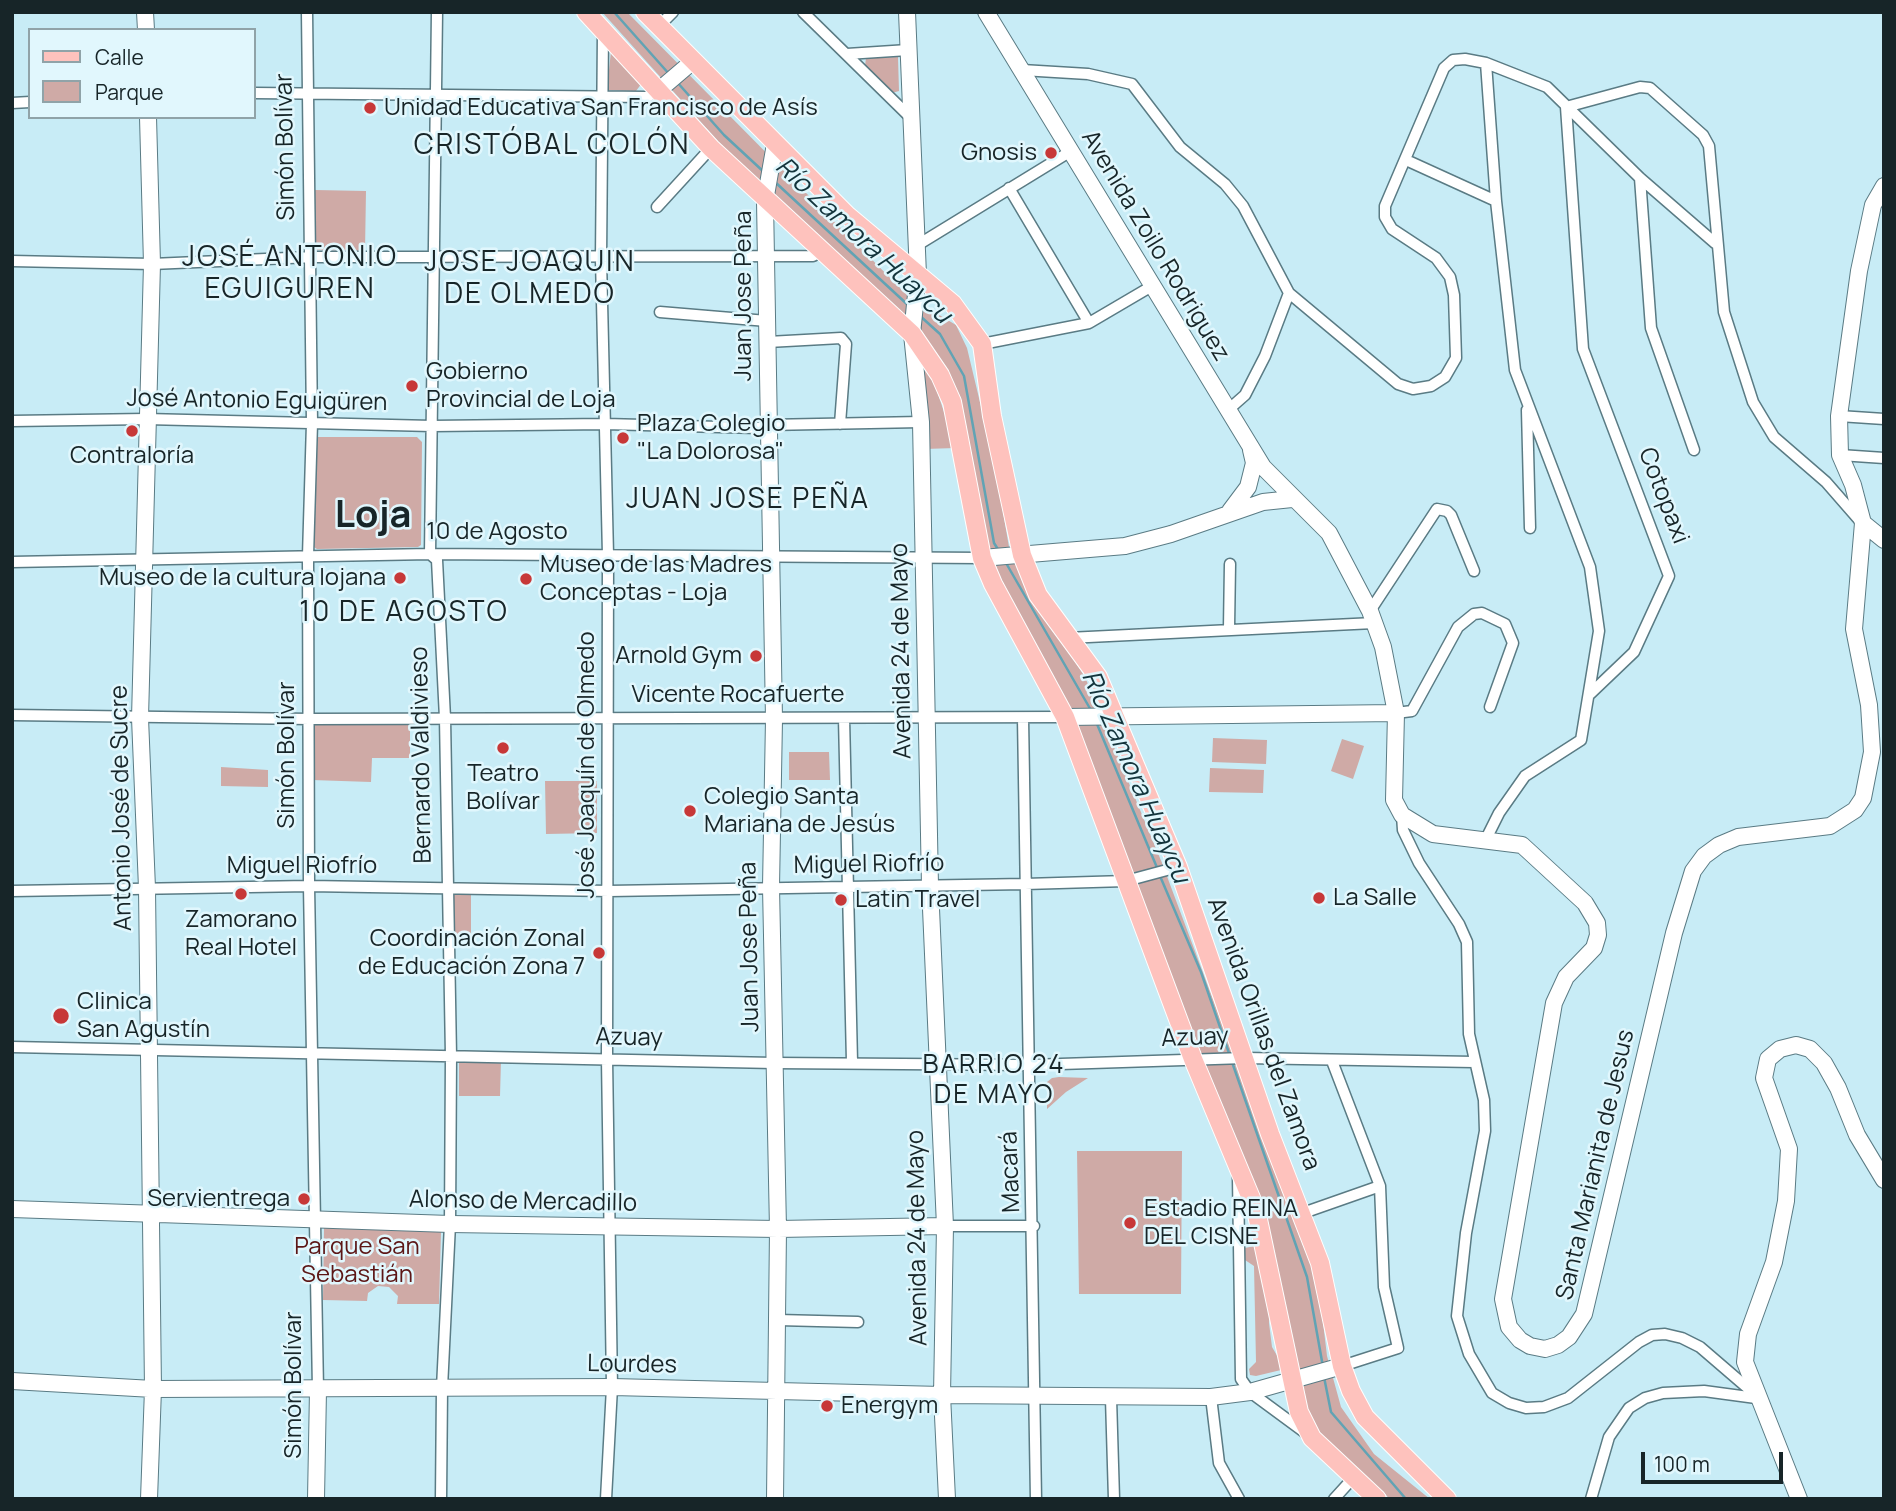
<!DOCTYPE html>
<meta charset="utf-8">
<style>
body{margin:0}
#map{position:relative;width:1896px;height:1511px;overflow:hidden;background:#c8ecf6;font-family:Manrope,sans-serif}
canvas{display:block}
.frame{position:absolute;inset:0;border:14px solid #172528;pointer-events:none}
.legend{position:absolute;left:28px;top:28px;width:228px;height:91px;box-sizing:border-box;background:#e1f7fd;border:2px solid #90a3a8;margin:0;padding:9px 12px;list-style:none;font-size:21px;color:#172528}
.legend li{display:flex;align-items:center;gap:14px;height:35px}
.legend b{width:35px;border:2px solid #90a3a8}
.scale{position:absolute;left:1641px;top:1452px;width:142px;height:32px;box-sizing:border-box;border:4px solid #172528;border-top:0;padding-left:9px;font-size:21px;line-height:24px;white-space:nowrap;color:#172528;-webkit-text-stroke:5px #e1f7fd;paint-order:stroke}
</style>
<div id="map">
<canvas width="1896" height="1511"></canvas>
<div class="frame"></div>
<ul class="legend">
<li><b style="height:9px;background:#fec2bd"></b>Calle</li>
<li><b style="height:19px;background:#cfaaa6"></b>Parque</li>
</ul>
<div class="scale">100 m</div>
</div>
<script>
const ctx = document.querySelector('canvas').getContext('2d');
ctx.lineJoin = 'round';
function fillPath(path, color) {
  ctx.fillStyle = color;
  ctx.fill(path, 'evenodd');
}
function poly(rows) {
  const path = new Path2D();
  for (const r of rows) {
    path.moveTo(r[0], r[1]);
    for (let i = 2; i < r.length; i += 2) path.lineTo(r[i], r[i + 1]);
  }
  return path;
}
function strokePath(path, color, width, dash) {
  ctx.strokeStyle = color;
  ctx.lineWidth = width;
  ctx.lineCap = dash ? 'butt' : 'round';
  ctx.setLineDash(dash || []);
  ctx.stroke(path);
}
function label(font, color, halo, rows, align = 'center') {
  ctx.font = font + ' Manrope,sans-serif';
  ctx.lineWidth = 5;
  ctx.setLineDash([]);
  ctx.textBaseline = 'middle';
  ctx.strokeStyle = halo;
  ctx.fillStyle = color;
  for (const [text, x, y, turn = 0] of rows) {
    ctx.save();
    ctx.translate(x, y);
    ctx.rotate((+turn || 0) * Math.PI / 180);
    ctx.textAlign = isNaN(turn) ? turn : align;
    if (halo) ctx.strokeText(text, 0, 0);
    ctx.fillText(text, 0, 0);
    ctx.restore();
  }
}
fillPath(poly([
 [602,12,627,12,909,297,956,325,967,348,995,465,1009,547,1025,585,1085,677,1162,863,1318,1280,1327,1356,1341,1407,1374,1454,1430,1499,1390,1499,1319,1433,1303,1402,1268,1222,1156,939,1001,591,984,547,960,396,941,362,734,159],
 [611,51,642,83,636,91,607,90],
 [898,57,899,91,892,93,865,66,866,58],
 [315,190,366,191,365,251,314,250],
 [927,369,931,373,956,448,924,449,922,374],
 [316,437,417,437,422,442,421,545,418,547,317,549,312,546],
 [314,723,410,723,410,758,372,758,371,782,312,780],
 [1213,738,1267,740,1266,764,1212,762],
 [1342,739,1364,746,1353,779,1331,771],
 [789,752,829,752,830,780,789,780],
 [221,767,268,770,268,787,221,786],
 [1210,768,1264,770,1263,793,1209,792],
 [545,781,597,781,597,833,546,834],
 [452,893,471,894,471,945,453,945],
 [459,1058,501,1060,500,1096,459,1096],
 [1052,1078,1059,1077,1088,1078,1066,1092,1047,1109,1047,1082],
 [1077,1151,1182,1151,1181,1294,1079,1294],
 [324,1227,441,1232,439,1304,397,1304,398,1296,389,1287,378,1286,368,1293,367,1301,323,1300],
 [1259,1245,1271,1306,1269,1323,1272,1347,1282,1364,1281,1370,1256,1376,1250,1375,1249,1369,1256,1362,1254,1266,1245,1260,1245,1248]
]), '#cfaaa6');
strokePath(poly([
 [614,12,670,75],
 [677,82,724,135,765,173],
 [775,182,909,306],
 [919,315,940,334,964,376,994,543,999,551],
 [1006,563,1092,712],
 [1097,724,1158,870],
 [1160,876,1201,972,1230,1056],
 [1232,1062,1307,1277,1323,1367],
 [1324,1377,1331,1412,1406,1499]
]), '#61a3b4', 2.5);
const street = poly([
 [307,12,312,423,308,556,309,886,318,1390],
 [437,12,430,554,437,560,445,718,451,1056,450,1224,442,1388,441,1499],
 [803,12,910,117],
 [659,26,673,12],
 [603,31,601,259,608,555,607,1059,612,1387,606,1499],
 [847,54,908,50],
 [1486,63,1496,201,1515,370,1590,567,1599,631,1581,740,1525,776,1499,813,1486,839],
 [1022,70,1088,74,1132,84,1180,147,1225,184,1243,206,1289,293,1398,384,1413,389,1431,386,1445,377,1456,358,1454,295,1450,277,1436,258,1392,229,1385,217,1385,206,1444,68,1453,60,1465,59,1486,63,1547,87,1640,178,1715,243],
 [254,93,647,97,658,91],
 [12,103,30,102],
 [1566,107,1583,349,1669,576,1634,652,1590,694],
 [1566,107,1640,87,1650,88,1703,135,1709,146,1724,312,1753,402,1774,437,1826,482,1860,521],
 [1406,160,1496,201],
 [1640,178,1651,328,1694,450],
 [1009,188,1089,323],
 [657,207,711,148],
 [916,246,1071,151],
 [12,261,152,264,311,257,813,256,822,251],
 [660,312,767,321],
 [768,342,841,338,846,344,840,424],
 [982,344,1089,323,1152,286],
 [1228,410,1245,395,1265,356,1289,293],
 [1527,410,1530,528],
 [1839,416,1884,419],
 [12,421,146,419,432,426,605,424,758,428,767,425,921,422],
 [1840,455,1884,458],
 [12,562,430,554,982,558],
 [1370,611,1437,509,1447,511,1451,515,1474,571],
 [1229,628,1230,564],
 [1068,638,1374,623],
 [1396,713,1412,711,1458,627,1474,614,1482,613,1505,624,1513,643,1490,707],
 [12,715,310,719,1065,717],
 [844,718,852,1062],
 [1023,718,1036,1499],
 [1402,815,1403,830,1419,863,1459,924,1467,942,1469,1034,1484,1100,1485,1131,1466,1233,1457,1316,1469,1354,1492,1393,1509,1403,1526,1408,1544,1407,1568,1398,1639,1342,1652,1335,1665,1334,1682,1338,1700,1347,1757,1396],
 [12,891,309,886,609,891,1025,884,1126,881,1178,867],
 [12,1047,774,1063,1030,1065,1245,1058,1474,1062],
 [1332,1061,1380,1186,1384,1287,1398,1348,1342,1366],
 [1238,1177,1241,1379,1250,1392,1307,1434],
 [1303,1213,1380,1186],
 [945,1226,1034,1226],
 [778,1320,858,1322],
 [1211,1397,1219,1463,1239,1499],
 [1111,1398,1114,1499],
 [1334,1499,1354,1477],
 [1591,1499,1609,1437,1629,1408,1645,1398,1663,1393,1704,1391,1756,1398]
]);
const secondary = poly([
 [145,12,146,30],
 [907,12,918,275,912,334,921,422,930,886,945,1226,942,1395,947,1499],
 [986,12,1263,467,1329,533,1370,611,1383,647,1396,713,1394,800,1402,815,1433,834,1522,845,1585,903,1597,923,1598,935,1594,948,1566,977,1554,1003,1503,1299,1509,1327,1520,1340,1530,1346,1545,1349,1558,1345,1569,1337,1584,1314,1674,933,1693,871,1704,856,1719,845,1738,837,1830,826,1855,810,1863,798,1872,752,1869,705,1854,629,1863,523,1853,485,1840,455,1839,416,1859,271,1873,205,1884,186],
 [658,91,692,62],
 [148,117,152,264,140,718,147,888,153,1389,149,1499],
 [775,144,765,201,774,719,771,887,778,1229,775,1499],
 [1230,511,1248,487,1254,463,1251,450],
 [1863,523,1884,540],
 [982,558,1125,546,1171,534,1263,502,1292,499],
 [1065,717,1396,713],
 [12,1209,450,1224,778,1229,945,1226],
 [12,1381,153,1389,612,1387,942,1395,1211,1397,1250,1392,1342,1366],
 [316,1499,318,1390],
 [1799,1499,1745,1362,1748,1334,1774,1262,1786,1201,1789,1149,1764,1078,1768,1059,1780,1049,1796,1045,1810,1049,1824,1063,1838,1088,1857,1135,1884,1180]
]);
const primary = poly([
 [586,12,711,148,912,334,940,375,952,402,982,558,993,584,1065,717,1193,1059,1256,1210,1299,1412,1312,1438,1377,1499],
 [645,12,848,216,953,304,982,344,992,416,1022,555,1038,595,1098,677,1178,867,1270,1134,1320,1263,1342,1366,1351,1391,1365,1417,1447,1499]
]);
strokePath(street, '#5a7b84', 13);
strokePath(secondary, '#5a7b84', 18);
strokePath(primary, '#fff', 20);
strokePath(street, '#fff', 10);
strokePath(secondary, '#fff', 16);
strokePath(primary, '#fec2bd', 18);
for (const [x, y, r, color] of [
 [370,108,7,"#c73838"],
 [1051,153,7,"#c73838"],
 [412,386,7,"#c73838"],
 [132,431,7,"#c73838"],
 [623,438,7,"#c73838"],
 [400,578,7,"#c73838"],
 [526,579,7,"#c73838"],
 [756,656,7,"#c73838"],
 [503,748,7,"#c73838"],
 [690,811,7,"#c73838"],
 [241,894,7,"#c73838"],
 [1319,898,7,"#c73838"],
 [841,900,7,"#c73838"],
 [599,953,7,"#c73838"],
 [61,1016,9,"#c73838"],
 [304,1199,7,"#c73838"],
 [1130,1223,7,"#c73838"],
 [827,1406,7,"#c73838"]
]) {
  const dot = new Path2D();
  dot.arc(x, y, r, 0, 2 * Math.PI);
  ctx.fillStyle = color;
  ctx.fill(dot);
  strokePath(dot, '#e1f7fd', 2.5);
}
label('24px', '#172528', '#e1f7fd', [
 ["Unidad Educativa San Francisco de Asís",384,108],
 ["Gnosis",1037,153,"right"],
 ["Gobierno",426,372],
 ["Provincial de Loja",426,400],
 ["Plaza Colegio",637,424],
 ["\"La Dolorosa\"",637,452],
 ["Contraloría",132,456,"center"],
 ["Museo de las Madres",540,565],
 ["Conceptas - Loja",540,593],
 ["Museo de la cultura lojana",386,578,"right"],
 ["Arnold Gym",742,656,"right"],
 ["Teatro",503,774,"center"],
 ["Bolívar",503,802,"center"],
 ["Colegio Santa",704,797],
 ["Mariana de Jesús",704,825],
 ["La Salle",1333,898],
 ["Latin Travel",855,900],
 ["Zamorano",241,920,"center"],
 ["Real Hotel",241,948,"center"],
 ["Coordinación Zonal",585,939,"right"],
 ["de Educación Zona 7",585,967,"right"],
 ["Clinica",77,1002],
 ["San Agustín",77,1030],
 ["Servientrega",290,1199,"right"],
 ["Estadio REINA",1144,1209],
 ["DEL CISNE",1144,1237],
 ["Energym",841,1406]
], 'left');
label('24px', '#172528', '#e1f7fd', [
 ["Simón Bolívar",286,147,-91],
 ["Avenida Zoilo Rodriguez",1155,246,59],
 ["Juan Jose Peña",744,296,-90],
 ["José Antonio Eguigüren",257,401,1],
 ["Cotopaxi",1663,496,69],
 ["10 de Agosto",497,532],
 ["Avenida 24 de Mayo",902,651,-91],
 ["Vicente Rocafuerte",738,695],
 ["Simón Bolívar",287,755,-90],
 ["Bernardo Valdivieso",422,755,-91],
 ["José Joaquín de Olmedo",587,765,-90],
 ["Antonio José de Sucre",122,808,-91],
 ["Miguel Riofrío",869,865,-1],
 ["Miguel Riofrío",302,866],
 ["Juan Jose Peña",750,947,-91],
 ["Avenida Orillas del Zamora",1263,1034,70],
 ["Azuay",629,1038,1],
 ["Azuay",1195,1038,-2],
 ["Santa Marianita de Jesus",1596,1165,-77],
 ["Macará",1011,1172,-92],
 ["Alonso de Mercadillo",523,1202,1],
 ["Avenida 24 de Mayo",918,1238,-91],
 ["Lourdes",632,1365,1],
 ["Simón Bolívar",294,1385,-90]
]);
label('24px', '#5c1616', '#e1f7fd', [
 ["Parque San",357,1247],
 ["Sebastián",357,1275]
]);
label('italic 26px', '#13343c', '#e1f7fd', [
 ["Río Zamora Huaycu",863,241,43],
 ["Río Zamora Huaycu",1135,777,66]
]);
ctx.letterSpacing = '2px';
label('26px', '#172528', '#e1f7fd', [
 ["BARRIO 24",994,1066],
 ["DE MAYO",994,1096]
]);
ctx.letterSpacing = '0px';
ctx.letterSpacing = '2px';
label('28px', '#172528', '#e1f7fd', [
 ["CRISTÓBAL COLÓN",552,146],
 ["JOSÉ ANTONIO",290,258],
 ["EGUIGUREN",290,290],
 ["JOSE JOAQUIN",530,263],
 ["DE OLMEDO",530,295],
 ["JUAN JOSE PEÑA",748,500],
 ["10 DE AGOSTO",404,613]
]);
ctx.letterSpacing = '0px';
label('bold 38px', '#172528', '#e1f7fd', [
 ["Loja",373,516]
]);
</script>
